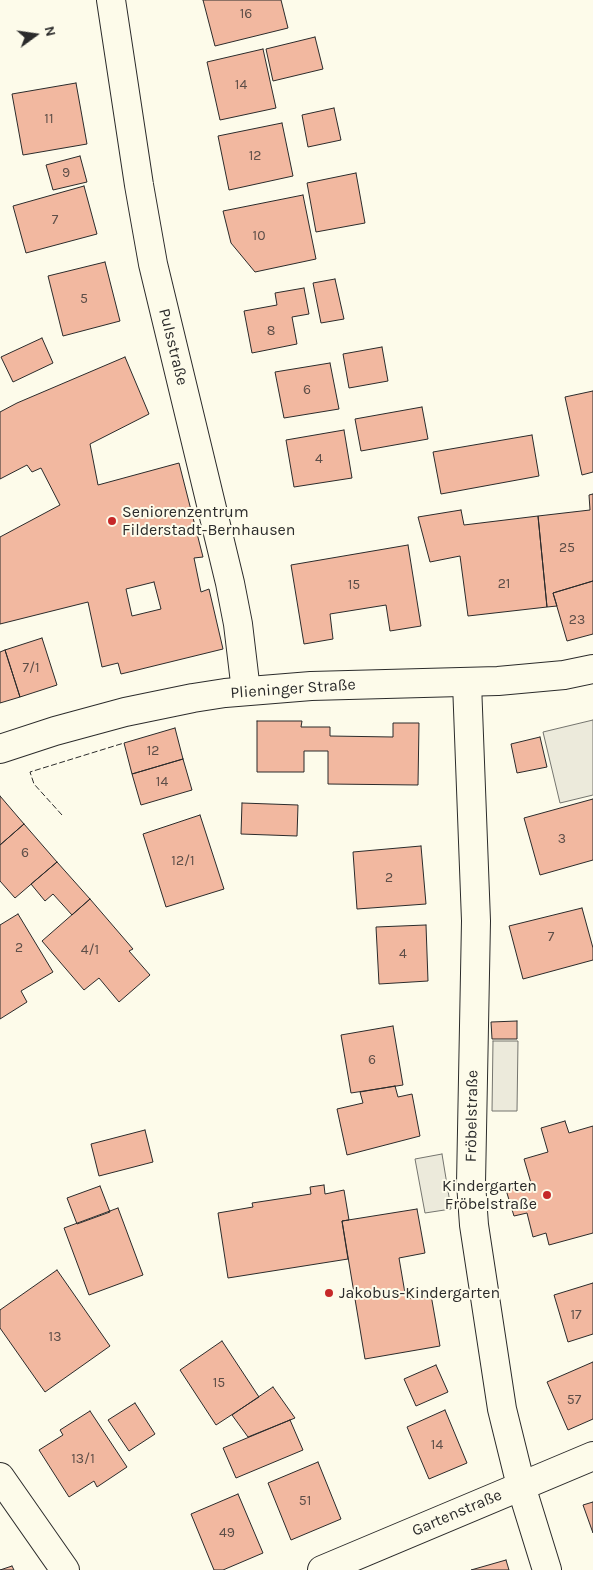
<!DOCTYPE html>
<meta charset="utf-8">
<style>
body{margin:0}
#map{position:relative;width:593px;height:1570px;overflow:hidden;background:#fdfbea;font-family:Karla,sans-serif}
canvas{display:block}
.north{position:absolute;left:10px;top:10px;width:50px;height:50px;-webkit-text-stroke:4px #fdfbea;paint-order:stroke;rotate:76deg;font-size:14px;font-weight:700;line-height:20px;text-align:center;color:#2b2b2b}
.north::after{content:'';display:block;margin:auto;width:18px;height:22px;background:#2b2b2b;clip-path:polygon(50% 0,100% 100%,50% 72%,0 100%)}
</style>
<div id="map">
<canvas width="593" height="1570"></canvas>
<div class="north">N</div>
</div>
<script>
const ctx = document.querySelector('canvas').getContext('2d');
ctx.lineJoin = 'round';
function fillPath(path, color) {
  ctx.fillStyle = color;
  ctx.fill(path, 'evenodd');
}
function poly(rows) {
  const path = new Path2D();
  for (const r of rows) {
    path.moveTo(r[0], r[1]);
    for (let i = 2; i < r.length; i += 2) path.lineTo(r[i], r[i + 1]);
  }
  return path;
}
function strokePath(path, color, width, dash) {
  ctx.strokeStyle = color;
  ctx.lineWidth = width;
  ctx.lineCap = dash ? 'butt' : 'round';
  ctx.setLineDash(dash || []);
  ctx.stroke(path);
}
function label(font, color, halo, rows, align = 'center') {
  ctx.font = font + ' Karla,sans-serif';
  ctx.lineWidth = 4;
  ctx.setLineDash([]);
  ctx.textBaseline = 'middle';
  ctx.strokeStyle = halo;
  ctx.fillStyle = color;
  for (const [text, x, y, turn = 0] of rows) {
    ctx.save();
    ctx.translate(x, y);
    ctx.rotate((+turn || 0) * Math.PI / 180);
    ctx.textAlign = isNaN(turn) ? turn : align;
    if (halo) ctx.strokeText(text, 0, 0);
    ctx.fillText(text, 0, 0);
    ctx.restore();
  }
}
const parking = poly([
 [593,720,593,795,560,803,543,732,593,720],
 [493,1041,518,1041,517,1111,492,1111,493,1041],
 [442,1154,451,1209,425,1213,415,1159,442,1154]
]);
fillPath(parking, '#eceadb');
strokePath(parking, '#74746e', 1);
const building = poly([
 [203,0,281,0,288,28,215,46,203,0],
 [315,37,323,69,273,81,266,49,315,37],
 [263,49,276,108,220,120,207,62,263,49],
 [76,83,87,144,23,155,12,94,76,83],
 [334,108,341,140,308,147,302,115,334,108],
 [282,123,293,176,229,190,218,136,282,123],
 [80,156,87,182,53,190,46,165,80,156],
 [356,173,365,223,316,232,307,183,356,173],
 [84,186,97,234,26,253,13,206,84,186],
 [303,195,316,259,255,272,231,243,223,211,303,195],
 [105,262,120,321,63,336,48,276,105,262],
 [335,279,344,319,321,323,313,283,335,279],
 [304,288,309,314,292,317,297,344,252,353,244,311,277,305,275,293,304,288],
 [42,338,53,363,13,382,1,357,42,338],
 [382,347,388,381,349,388,343,354,382,347],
 [125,357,149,414,90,444,98,485,179,463,203,557,194,558,201,592,209,589,223,649,121,674,118,663,102,667,88,602,0,624,0,537,60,505,41,468,32,472,27,465,0,479,0,412,17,403,125,357],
 [154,582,161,609,132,616,126,589,154,582],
 [330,363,339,409,284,418,275,372,330,363],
 [593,391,593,472,582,475,565,397,593,391],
 [422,407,428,439,361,451,355,419,422,407],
 [344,430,352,478,294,487,286,440,344,430],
 [532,435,539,476,441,494,433,452,532,435],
 [593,494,593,581,553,593,557,606,547,607,538,516,590,510,589,495,593,494],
 [461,510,464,525,538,516,547,607,468,616,460,556,430,562,418,517,461,510],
 [408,545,421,626,390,631,386,605,330,614,333,639,304,644,291,565,408,545],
 [593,581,593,634,567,641,553,593,593,581],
 [42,638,57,685,20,697,5,650,42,638],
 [5,650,20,697,0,703,0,652,5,650],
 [257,721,302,721,301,727,330,727,330,736,393,737,393,723,419,723,418,785,328,784,328,751,304,751,304,772,257,772,257,721],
 [175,728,183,759,132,774,124,743,175,728],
 [540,737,547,767,517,773,511,744,540,737],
 [183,759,192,790,141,805,132,774,183,759],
 [0,796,24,824,0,845,0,796],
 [593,799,593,860,540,875,524,818,593,799],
 [242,803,298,805,297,836,241,834,242,803],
 [200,815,224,889,166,907,143,834,200,815],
 [24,824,57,862,15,898,0,881,0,845,24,824],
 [421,846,426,904,357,909,353,852,421,846],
 [57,862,90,899,72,915,53,894,45,901,31,884,57,862],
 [90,899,133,949,129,951,150,975,119,1002,99,978,84,990,42,941,90,899],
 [582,908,593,948,593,960,523,979,509,926,582,908],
 [18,914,53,972,21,991,27,1002,0,1019,0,925,18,914],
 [426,925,428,981,379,984,376,927,426,925],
 [517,1021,517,1039,492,1039,491,1022,517,1021],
 [393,1026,403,1085,351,1093,341,1035,393,1026],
 [395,1086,398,1097,412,1094,420,1136,347,1155,337,1109,363,1103,360,1092,395,1086],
 [565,1121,569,1133,593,1126,593,1233,549,1245,546,1233,533,1237,527,1213,514,1216,506,1190,531,1183,524,1159,548,1152,541,1128,565,1121],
 [145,1130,153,1162,99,1176,91,1144,145,1130],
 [324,1185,325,1194,344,1190,349,1220,342,1221,348,1259,228,1278,218,1213,253,1207,252,1203,311,1194,310,1187,324,1185],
 [100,1186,110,1212,77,1224,67,1198,100,1186],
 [118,1208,143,1275,89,1295,64,1228,118,1208],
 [417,1209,425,1253,399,1258,406,1299,431,1295,440,1346,365,1359,342,1221,417,1209],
 [57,1270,110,1346,45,1392,0,1328,0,1310,57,1270],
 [593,1283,593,1334,568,1342,554,1295,593,1283],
 [222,1341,259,1397,216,1425,180,1370,222,1341],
 [593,1362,593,1419,568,1430,547,1382,593,1362],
 [436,1365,448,1392,416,1406,404,1379,436,1365],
 [273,1387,295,1418,248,1437,232,1415,273,1387],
 [135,1403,155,1434,129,1451,108,1420,135,1403],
 [445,1410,467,1463,429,1479,407,1427,445,1410],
 [90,1411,127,1467,97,1487,94,1481,69,1497,39,1450,63,1435,60,1430,90,1411],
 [290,1420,303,1450,236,1478,223,1448,290,1420],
 [318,1462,341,1519,291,1540,268,1483,318,1462],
 [238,1494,263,1553,223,1570,214,1570,191,1514,238,1494],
 [593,1502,593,1533,583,1505,593,1502],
 [506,1560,509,1570,471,1570,506,1560],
 [12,1566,14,1570,0,1570,12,1566]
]);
fillPath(building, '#f2b8a0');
strokePath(building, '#2b2b2b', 1);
const minor = poly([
 [111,0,139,185,153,264,230,583,238,624,246,691],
 [467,683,476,921,471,1183,474,1225,502,1409,521,1486,547,1570],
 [0,1477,65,1570],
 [322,1570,593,1456]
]);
const secondary = poly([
 [0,749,55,731,125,712,193,698,225,693,311,686,498,681,564,675,593,669]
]);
strokePath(minor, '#2b2b2b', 30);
strokePath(secondary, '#2b2b2b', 30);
strokePath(minor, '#fdfbea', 28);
strokePath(secondary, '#fdfbea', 28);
strokePath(poly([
 [62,815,34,784,30,772,124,743]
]), '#2b2b2b', 1, [6, 2.5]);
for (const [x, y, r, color] of [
 [112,521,5,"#c62828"],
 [547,1195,5,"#c62828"],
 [329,1293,5,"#c62828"]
]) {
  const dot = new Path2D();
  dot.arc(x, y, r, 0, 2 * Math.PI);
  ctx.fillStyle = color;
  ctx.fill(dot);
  strokePath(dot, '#fdfbea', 2);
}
label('14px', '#5d4e48', null, [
 ["16",246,14],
 ["14",241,85],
 ["11",49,119],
 ["12",255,156],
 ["9",66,173],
 ["7",55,220],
 ["10",259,236],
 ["5",84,299],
 ["8",271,331],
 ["6",307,390],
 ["4",319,459],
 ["25",567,548],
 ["21",504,584],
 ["15",354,585],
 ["23",577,620],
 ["7/1",31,668],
 ["12",153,751],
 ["14",162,782],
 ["3",562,839],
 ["6",25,853],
 ["12/1",183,861],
 ["2",389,878],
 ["7",551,937],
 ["2",19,948],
 ["4/1",90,950],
 ["4",403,954],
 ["6",372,1060],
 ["17",576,1315],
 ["13",55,1337],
 ["15",219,1383],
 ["57",574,1400],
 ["14",437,1445],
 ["13/1",83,1459],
 ["51",305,1501],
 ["49",227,1533]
]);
label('16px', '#2b2b2b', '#fdfbea', [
 ["Pulsstraße",173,347,76],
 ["Plieninger Straße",293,689,-4],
 ["Fröbelstraße",472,1116,-89],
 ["Gartenstraße",457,1513,-23]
]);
label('16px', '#2b2b2b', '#fdfbea', [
 ["Seniorenzentrum",122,512],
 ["Filderstadt-Bernhausen",122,530],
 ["Kindergarten",537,1186,"right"],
 ["Fröbelstraße",537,1204,"right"],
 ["Jakobus-Kindergarten",339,1293]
], 'left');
</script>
